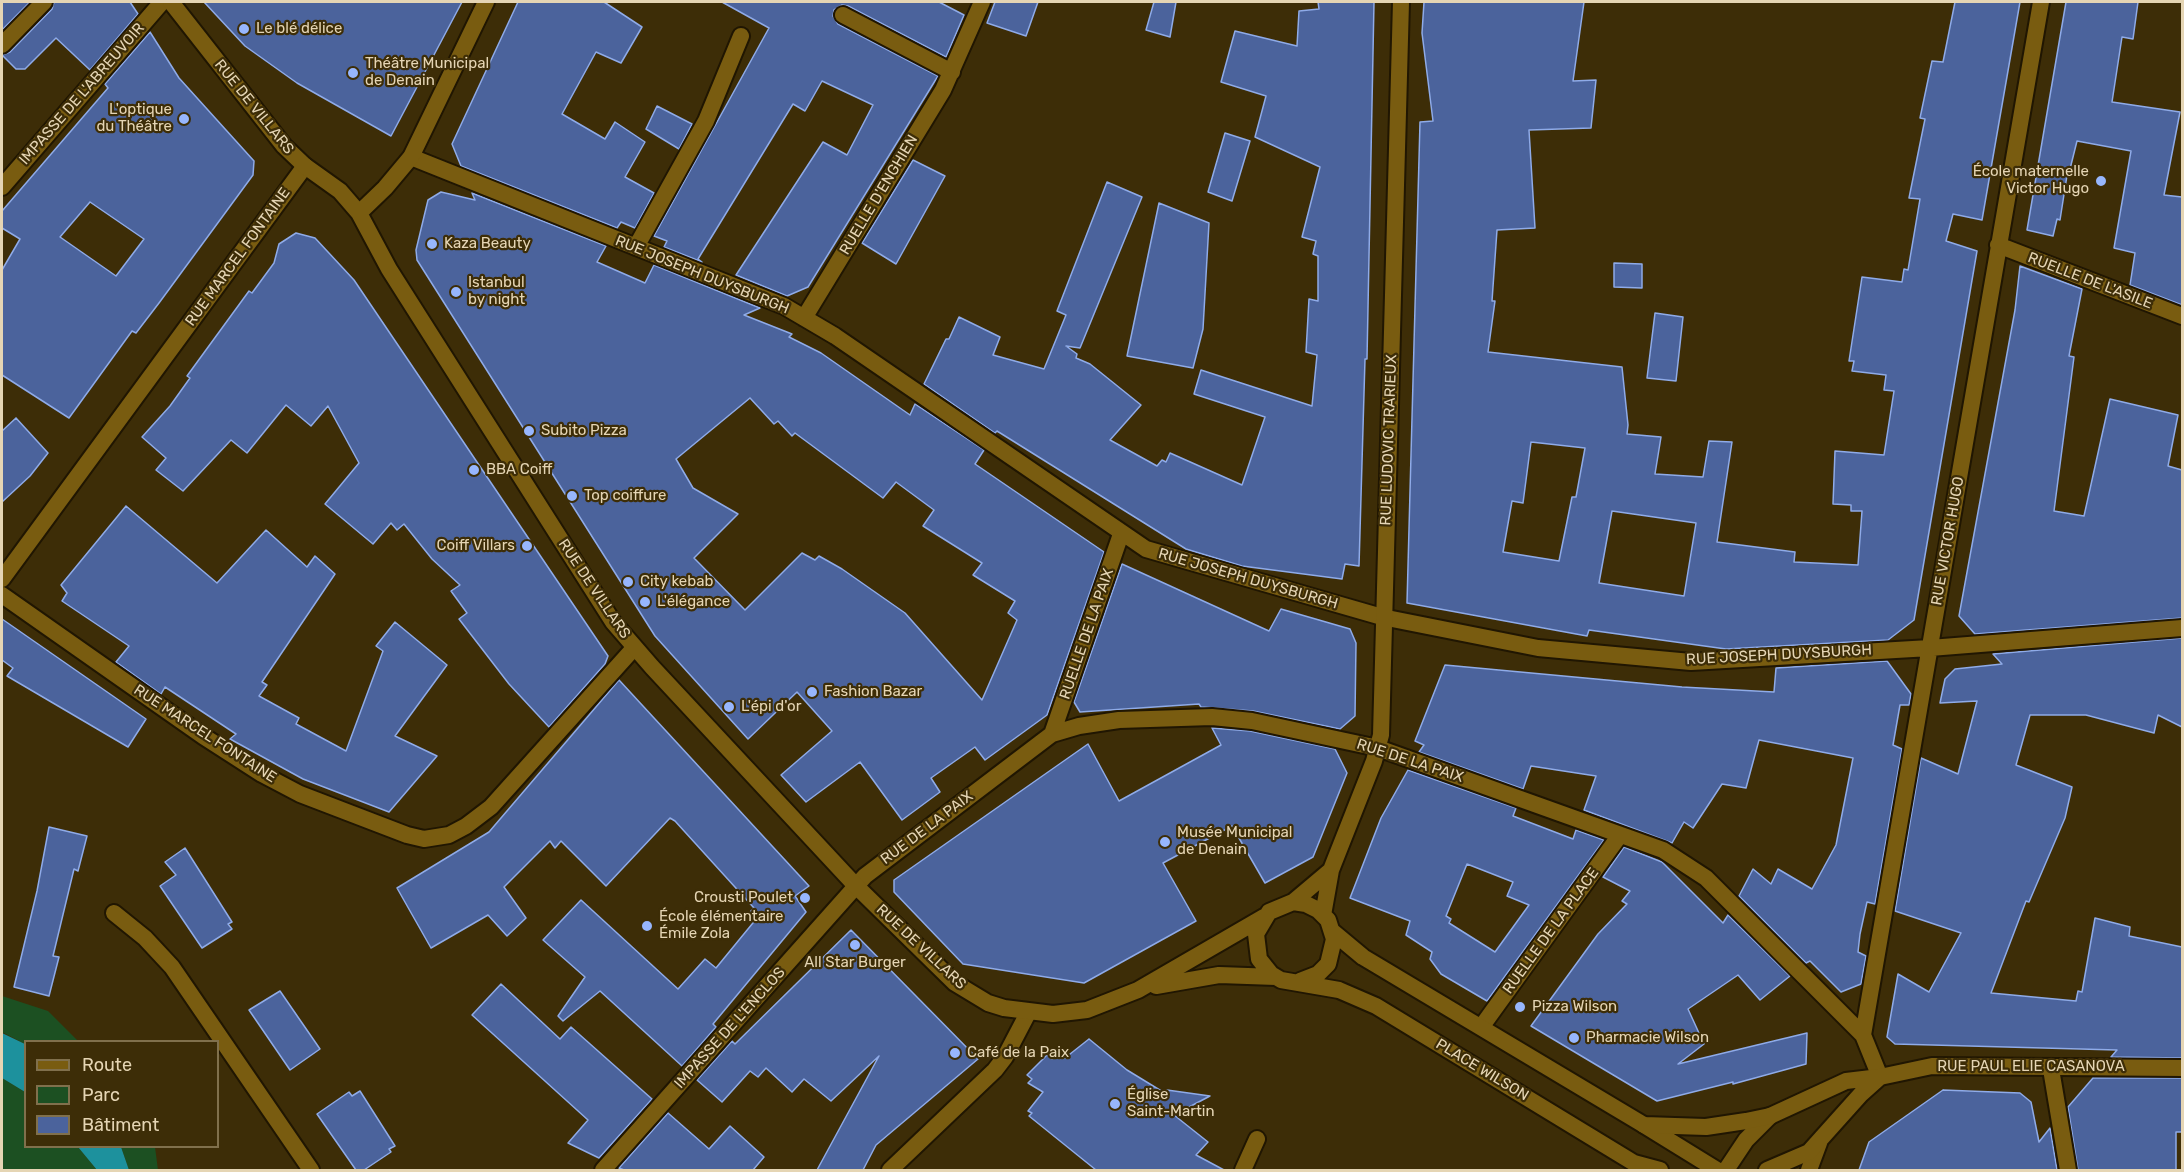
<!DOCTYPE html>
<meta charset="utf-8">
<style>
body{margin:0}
#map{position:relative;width:2184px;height:1172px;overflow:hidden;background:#3d2d07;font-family:Rubik,sans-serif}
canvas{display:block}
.frame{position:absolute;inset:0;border:3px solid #e5d5b4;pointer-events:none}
.legend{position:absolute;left:24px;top:1040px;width:195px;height:108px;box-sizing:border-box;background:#3d2d07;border:2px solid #80704c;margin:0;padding:8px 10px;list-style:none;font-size:18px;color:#e5d5b4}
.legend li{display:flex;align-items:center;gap:12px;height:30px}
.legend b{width:30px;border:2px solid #80704c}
</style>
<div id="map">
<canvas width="2184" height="1172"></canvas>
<div class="frame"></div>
<ul class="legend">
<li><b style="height:8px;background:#795c10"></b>Route</li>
<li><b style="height:16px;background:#1c5022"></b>Parc</li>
<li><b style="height:16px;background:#4b639c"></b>Bâtiment</li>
</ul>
</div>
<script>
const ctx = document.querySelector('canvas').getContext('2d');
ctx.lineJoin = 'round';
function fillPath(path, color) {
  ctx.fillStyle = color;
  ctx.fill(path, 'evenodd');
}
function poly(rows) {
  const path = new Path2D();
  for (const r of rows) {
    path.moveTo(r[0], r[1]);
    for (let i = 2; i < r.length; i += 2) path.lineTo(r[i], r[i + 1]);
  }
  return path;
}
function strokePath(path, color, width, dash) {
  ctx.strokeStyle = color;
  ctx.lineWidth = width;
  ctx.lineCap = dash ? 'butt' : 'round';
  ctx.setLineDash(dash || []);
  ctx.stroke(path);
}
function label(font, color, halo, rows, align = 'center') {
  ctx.font = font + ' Rubik,sans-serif';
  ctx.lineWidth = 4.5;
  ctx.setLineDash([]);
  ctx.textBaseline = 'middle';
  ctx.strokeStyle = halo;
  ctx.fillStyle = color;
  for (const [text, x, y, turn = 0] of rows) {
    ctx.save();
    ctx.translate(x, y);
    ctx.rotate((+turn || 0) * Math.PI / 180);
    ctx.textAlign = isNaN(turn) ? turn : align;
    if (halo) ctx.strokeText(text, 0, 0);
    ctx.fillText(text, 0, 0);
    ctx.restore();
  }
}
fillPath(poly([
 [2,996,48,1011,78,1041,26,1042,25,1044,2,1032],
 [2,1078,25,1092,26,1146,78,1147,97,1170,2,1170],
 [121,1147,155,1147,158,1170,129,1170]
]), '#1c5022');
fillPath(poly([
 [2,1033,25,1044,25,1092,2,1078],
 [78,1147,121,1147,129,1170,97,1170]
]), '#1d919d');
const building = poly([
 [2,2,30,2,2,30,2,2],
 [54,2,130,2,138,14,90,70,56,38,25,69,16,69,2,55,10,52,52,9,54,2],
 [204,2,462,2,391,136,297,83,245,46,204,2],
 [518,2,604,2,642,27,621,63,596,52,562,114,605,139,615,122,645,142,625,177,654,193,635,228,621,222,617,228,461,166,452,144,518,2],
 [722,2,939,2,964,15,946,57,848,6,842,5,834,10,833,16,838,24,938,76,808,287,787,296,736,275,823,142,847,155,873,105,822,81,805,111,793,104,698,259,702,262,664,247,667,241,654,236,769,28,722,2],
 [995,2,1038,2,1026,36,987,23,995,2],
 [1154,2,1176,2,1170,37,1146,30,1154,2],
 [1318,2,1374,2,1367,359,1365,359,1359,566,1345,564,1342,579,1242,566,1186,549,997,431,995,433,924,384,946,339,949,339,959,317,1000,337,993,355,1044,369,1066,315,1057,311,1107,182,1142,197,1080,348,1066,346,1077,354,1076,358,1090,364,1141,405,1110,440,1157,466,1162,460,1166,462,1170,453,1242,485,1265,417,1194,394,1201,370,1312,406,1317,355,1306,352,1309,299,1318,301,1318,256,1313,254,1316,241,1302,237,1320,167,1255,137,1266,96,1221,82,1235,31,1297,46,1299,11,1319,9,1318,2],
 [1424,2,1584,2,1573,81,1596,80,1591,128,1529,130,1535,228,1497,230,1492,301,1495,301,1488,352,1622,367,1628,425,1627,434,1661,437,1655,474,1703,477,1709,441,1732,442,1717,542,1795,552,1794,562,1858,565,1862,511,1851,511,1851,505,1833,504,1835,451,1884,455,1894,391,1884,390,1886,375,1852,371,1854,361,1849,361,1862,277,1902,282,1904,269,1908,270,1920,199,1909,198,1925,119,1920,118,1932,61,1943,62,1955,2,2020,2,1982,220,1953,214,1946,241,1977,251,1914,620,1888,640,1726,649,1589,630,1587,636,1407,603,1420,122,1433,121,1422,33,1424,2],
 [1531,442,1585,448,1576,497,1572,497,1559,561,1503,552,1512,501,1523,503,1531,442],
 [1612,511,1696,523,1684,596,1599,583,1612,511],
 [2066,2,2138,2,2133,39,2122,37,2112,102,2180,112,2164,195,2182,197,2182,305,2130,285,2135,253,2114,248,2131,151,2077,141,2070,169,2068,169,2060,220,2057,219,2053,236,2027,230,2066,2],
 [150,32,179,78,254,161,253,175,159,303,136,333,132,331,69,418,2,375,2,270,20,239,2,228,2,211,108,88,105,84,150,32],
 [90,202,144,239,116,276,60,237,90,202],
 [657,106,692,124,679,149,646,129,657,106],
 [1225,133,1250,141,1232,201,1208,192,1225,133],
 [913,160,945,176,896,264,862,243,913,160],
 [441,192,475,200,472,193,606,246,597,262,645,283,654,265,760,308,744,315,792,334,789,337,821,353,910,415,915,404,984,450,975,464,1104,552,1047,715,985,760,975,747,931,778,940,792,902,820,860,762,806,802,781,775,832,731,797,692,748,739,655,636,417,260,416,250,428,200,441,192],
 [750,398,774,424,778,421,792,436,795,433,883,498,896,482,934,510,923,526,982,563,973,575,1015,601,1008,613,1017,620,982,700,905,613,842,569,819,556,815,560,802,553,745,610,694,558,738,514,693,488,676,459,750,398],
 [1159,203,1209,223,1203,329,1193,368,1127,356,1159,203],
 [296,233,315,238,354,280,608,656,605,664,549,727,509,684,459,619,467,613,451,591,460,585,432,559,404,524,397,530,391,523,373,544,325,504,359,463,328,406,311,426,286,405,247,453,231,440,183,491,156,470,166,458,142,437,170,406,190,378,187,376,249,291,252,293,274,263,279,244,296,233],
 [1614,263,1642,264,1642,288,1614,287,1614,263],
 [2020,266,2082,289,2069,356,2074,357,2054,511,2084,516,2110,399,2178,415,2168,466,2182,470,2182,618,1975,634,1959,616,2015,310,2020,266],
 [1655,313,1683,317,1676,381,1647,378,1655,313],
 [16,418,48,453,30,476,2,502,2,431,16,418],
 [126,506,217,583,266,530,307,567,315,556,335,574,262,682,267,685,259,696,299,718,296,724,346,751,383,651,376,646,395,622,447,665,395,736,437,756,389,812,303,779,230,739,236,734,165,687,161,694,116,662,129,646,62,601,67,593,61,585,126,506],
 [1122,564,1269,631,1281,609,1350,629,1356,643,1355,716,1340,729,1253,711,1201,707,1199,704,1080,712,1074,702,1122,564],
 [2,619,146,719,128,747,7,676,13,668,2,660,2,619],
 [2182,638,2182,727,2158,715,2154,733,2086,715,2030,715,2016,765,2072,787,2065,818,2029,902,2026,901,1991,993,2076,1001,2078,991,2082,992,2095,918,2130,927,2129,936,2182,947,2182,1058,2111,1057,2117,1050,1895,1044,1887,1037,1898,974,1929,992,1961,933,1895,911,1921,758,1958,774,1977,701,1940,703,1945,679,1955,669,2002,664,1993,654,2182,638],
 [1887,661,1911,694,1909,705,1900,705,1893,745,1902,749,1875,904,1867,902,1860,934,1858,952,1866,956,1861,984,1841,992,1810,961,1806,963,1739,896,1753,869,1771,884,1778,869,1812,889,1836,845,1853,758,1759,740,1746,788,1722,784,1693,828,1684,822,1672,843,1584,810,1596,776,1531,766,1523,789,1419,752,1424,745,1415,741,1445,665,1682,687,1774,692,1776,668,1887,661],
 [619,680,809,886,795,896,806,912,713,1024,716,1027,682,1066,600,991,563,1021,558,1016,585,977,543,940,581,900,678,989,705,959,716,968,757,918,750,912,754,908,675,821,670,818,606,886,561,841,555,848,550,841,504,887,526,918,507,936,488,915,431,948,397,888,489,832,619,680],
 [1212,728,1250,731,1335,749,1347,773,1313,857,1265,883,1232,826,1163,863,1196,921,1084,983,963,964,894,892,894,880,1088,744,1119,801,1221,745,1212,728],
 [1408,770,1516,808,1513,816,1573,839,1576,830,1604,840,1487,1001,1441,974,1430,959,1432,952,1406,935,1410,921,1350,898,1381,818,1408,770],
 [1467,864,1513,882,1507,896,1529,905,1495,952,1449,923,1451,919,1446,916,1467,864],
 [49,827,87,836,78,871,74,869,53,956,59,957,49,996,14,987,37,891,49,827],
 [1624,847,1662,862,1723,923,1728,915,1790,976,1760,1000,1738,975,1688,1009,1704,1044,1678,1064,1807,1033,1806,1064,1733,1084,1733,1082,1657,1101,1531,1026,1598,934,1627,904,1622,901,1630,891,1603,877,1624,847],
 [185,848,232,922,228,924,232,929,202,948,160,886,176,875,165,862,185,848],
 [851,930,978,1059,876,1145,863,1170,817,1170,879,1056,831,1101,804,1079,792,1092,766,1068,758,1077,750,1071,722,1102,697,1080,732,1041,735,1044,851,930],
 [501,984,560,1039,571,1027,652,1099,599,1158,568,1143,588,1120,472,1015,501,984],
 [280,991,320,1049,290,1070,249,1010,280,991],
 [1089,1039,1127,1070,1163,1092,1167,1090,1210,1096,1174,1115,1208,1142,1196,1155,1224,1170,1096,1170,1029,1116,1032,1113,1028,1111,1043,1092,1028,1083,1032,1079,1027,1075,1047,1055,1052,1059,1056,1052,1065,1058,1089,1039],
 [2093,1078,2182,1078,2182,1132,2176,1132,2176,1170,2078,1170,2068,1107,2093,1078],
 [1943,1090,2020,1093,2031,1102,2039,1142,2050,1128,2057,1170,1859,1170,1869,1142,1943,1090],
 [360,1091,395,1146,389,1149,391,1152,364,1170,356,1170,317,1114,349,1092,352,1096,360,1091],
 [668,1113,709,1149,730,1126,764,1157,753,1170,624,1170,619,1168,668,1113]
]);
fillPath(building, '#4b639c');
strokePath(building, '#8fabe8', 1.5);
const pedestrian = poly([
 [1243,1170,1257,1139]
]);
const minor = poly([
 [843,15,952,72],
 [2,45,44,2],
 [411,157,784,306,835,336,1146,549,1382,617,1538,648,1691,662,1930,648,2182,628],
 [2,187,162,2],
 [1998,245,2182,316],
 [636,247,706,121,741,36],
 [804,318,943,90,982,2],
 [2,579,305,166],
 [2,595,203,736,262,774,300,794,407,835,424,839,449,835,466,826,491,807,634,648],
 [1052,734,1121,534],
 [114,913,145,938,172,967,311,1170],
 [1482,1026,1620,835],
 [2051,1069,2068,1170],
 [1880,1077,1863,1035,2041,2],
 [1644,1125,1717,1170],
 [603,1170,865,876,1052,734,1079,726,1119,720,1212,717,1252,721,1378,748,1663,850,1706,878,1863,1035],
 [890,1170,995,1070,1005,1057,1028,1013],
 [1726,1170,1746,1140,1770,1116],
 [1809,1170,1819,1143]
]);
const tertiary = poly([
 [171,2,284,146,305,166,340,191,359,213,389,269,613,622,652,667,856,886,955,983,988,1003,1004,1008,1053,1014,1087,1010,1138,990,1264,917],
 [359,213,385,188,411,157,486,2],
 [1293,902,1331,870],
 [1323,915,1331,870,1374,761,1381,735,1401,2],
 [1333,932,1363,957,1644,1125,1706,1127,1746,1121,1770,1116,1846,1081,1880,1077,1932,1066,2182,1068],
 [1300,981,1318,974,1328,964,1334,939,1328,920,1318,910,1306,904,1293,902,1269,912,1256,934,1259,959,1271,974,1281,980,1339,990,1376,1006,1634,1163,1660,1170],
 [1156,986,1219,975,1276,977],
 [1767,1170,1809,1152,1861,1094,1880,1077]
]);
strokePath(pedestrian, '#201602', 20);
strokePath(minor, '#201602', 20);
strokePath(tertiary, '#201602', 20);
strokePath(pedestrian, '#795c10', 16);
strokePath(minor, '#795c10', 16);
strokePath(tertiary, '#795c10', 16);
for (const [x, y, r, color] of [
 [244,29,6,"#97b6fd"],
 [353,73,6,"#97b6fd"],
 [184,119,6,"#97b6fd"],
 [2101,181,6,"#97b6fd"],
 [432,244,6,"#97b6fd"],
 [456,292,6,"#97b6fd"],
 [529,431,6,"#97b6fd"],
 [474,470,6,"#97b6fd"],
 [572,496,6,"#97b6fd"],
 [527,546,6,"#97b6fd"],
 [628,582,6,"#97b6fd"],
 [645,602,6,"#97b6fd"],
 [812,692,6,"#97b6fd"],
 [729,707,6,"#97b6fd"],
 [1165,842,6,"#97b6fd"],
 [805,898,6,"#97b6fd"],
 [647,926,6,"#97b6fd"],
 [855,945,6,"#97b6fd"],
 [1520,1007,6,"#97b6fd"],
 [1574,1038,6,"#97b6fd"],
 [955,1053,6,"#97b6fd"],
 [1115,1104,6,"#97b6fd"]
]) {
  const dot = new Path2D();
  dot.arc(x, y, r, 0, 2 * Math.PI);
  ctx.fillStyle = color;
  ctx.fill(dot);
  strokePath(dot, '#3d2d07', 2);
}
label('15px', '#e5d5b4', '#3d2d07', [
 ["Le blé délice",256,29],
 ["Théâtre Municipal",365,64],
 ["de Denain",365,81],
 ["L'optique",172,110,"right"],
 ["du Théâtre",172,127,"right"],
 ["École maternelle",2089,172,"right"],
 ["Victor Hugo",2089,189,"right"],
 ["Kaza Beauty",444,244],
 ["Istanbul",468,283],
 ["by night",468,300],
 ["Subito Pizza",541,431],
 ["BBA Coiff",486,470],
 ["Top coiffure",584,496],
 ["Coiff Villars",515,546,"right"],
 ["City kebab",640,582],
 ["L'élégance",657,602],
 ["Fashion Bazar",824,692],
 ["L'épi d'or",741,707],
 ["Musée Municipal",1177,833],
 ["de Denain",1177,850],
 ["Crousti Poulet",793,898,"right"],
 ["École élémentaire",659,917],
 ["Émile Zola",659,934],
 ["All Star Burger",855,963,"center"],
 ["Pizza Wilson",1532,1007],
 ["Pharmacie Wilson",1586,1038],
 ["Café de la Paix",967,1053],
 ["Église",1127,1095],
 ["Saint-Martin",1127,1112]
], 'left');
label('15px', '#e5d5b4', '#3d2d07', [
 ["IMPASSE DE L'ABREUVOIR",82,94,-49],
 ["RUE DE VILLARS",254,107,51],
 ["RUELLE D'ENGHIEN",879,195,-59],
 ["RUE MARCEL FONTAINE",238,257,-54],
 ["RUE JOSEPH DUYSBURGH",702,275,22],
 ["RUELLE DE L'ASILE",2090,281,21],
 ["RUE LUDOVIC TRARIEUX",1389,440,-88],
 ["RUE VICTOR HUGO",1948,541,-80],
 ["RUE JOSEPH DUYSBURGH",1248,579,16],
 ["RUE DE VILLARS",594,589,56],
 ["RUELLE DE LA PAIX",1087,634,-71],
 ["RUE JOSEPH DUYSBURGH",1779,655,-3],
 ["RUE MARCEL FONTAINE",205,734,33],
 ["RUE DE LA PAIX",1410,761,18],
 ["RUE DE LA PAIX",927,828,-37],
 ["RUELLE DE LA PLACE",1551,931,-54],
 ["RUE DE VILLARS",921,947,43],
 ["IMPASSE DE L'ENCLOS",730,1028,-48],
 ["RUE PAUL ELIE CASANOVA",2031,1067],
 ["PLACE WILSON",1482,1070,31]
]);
</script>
